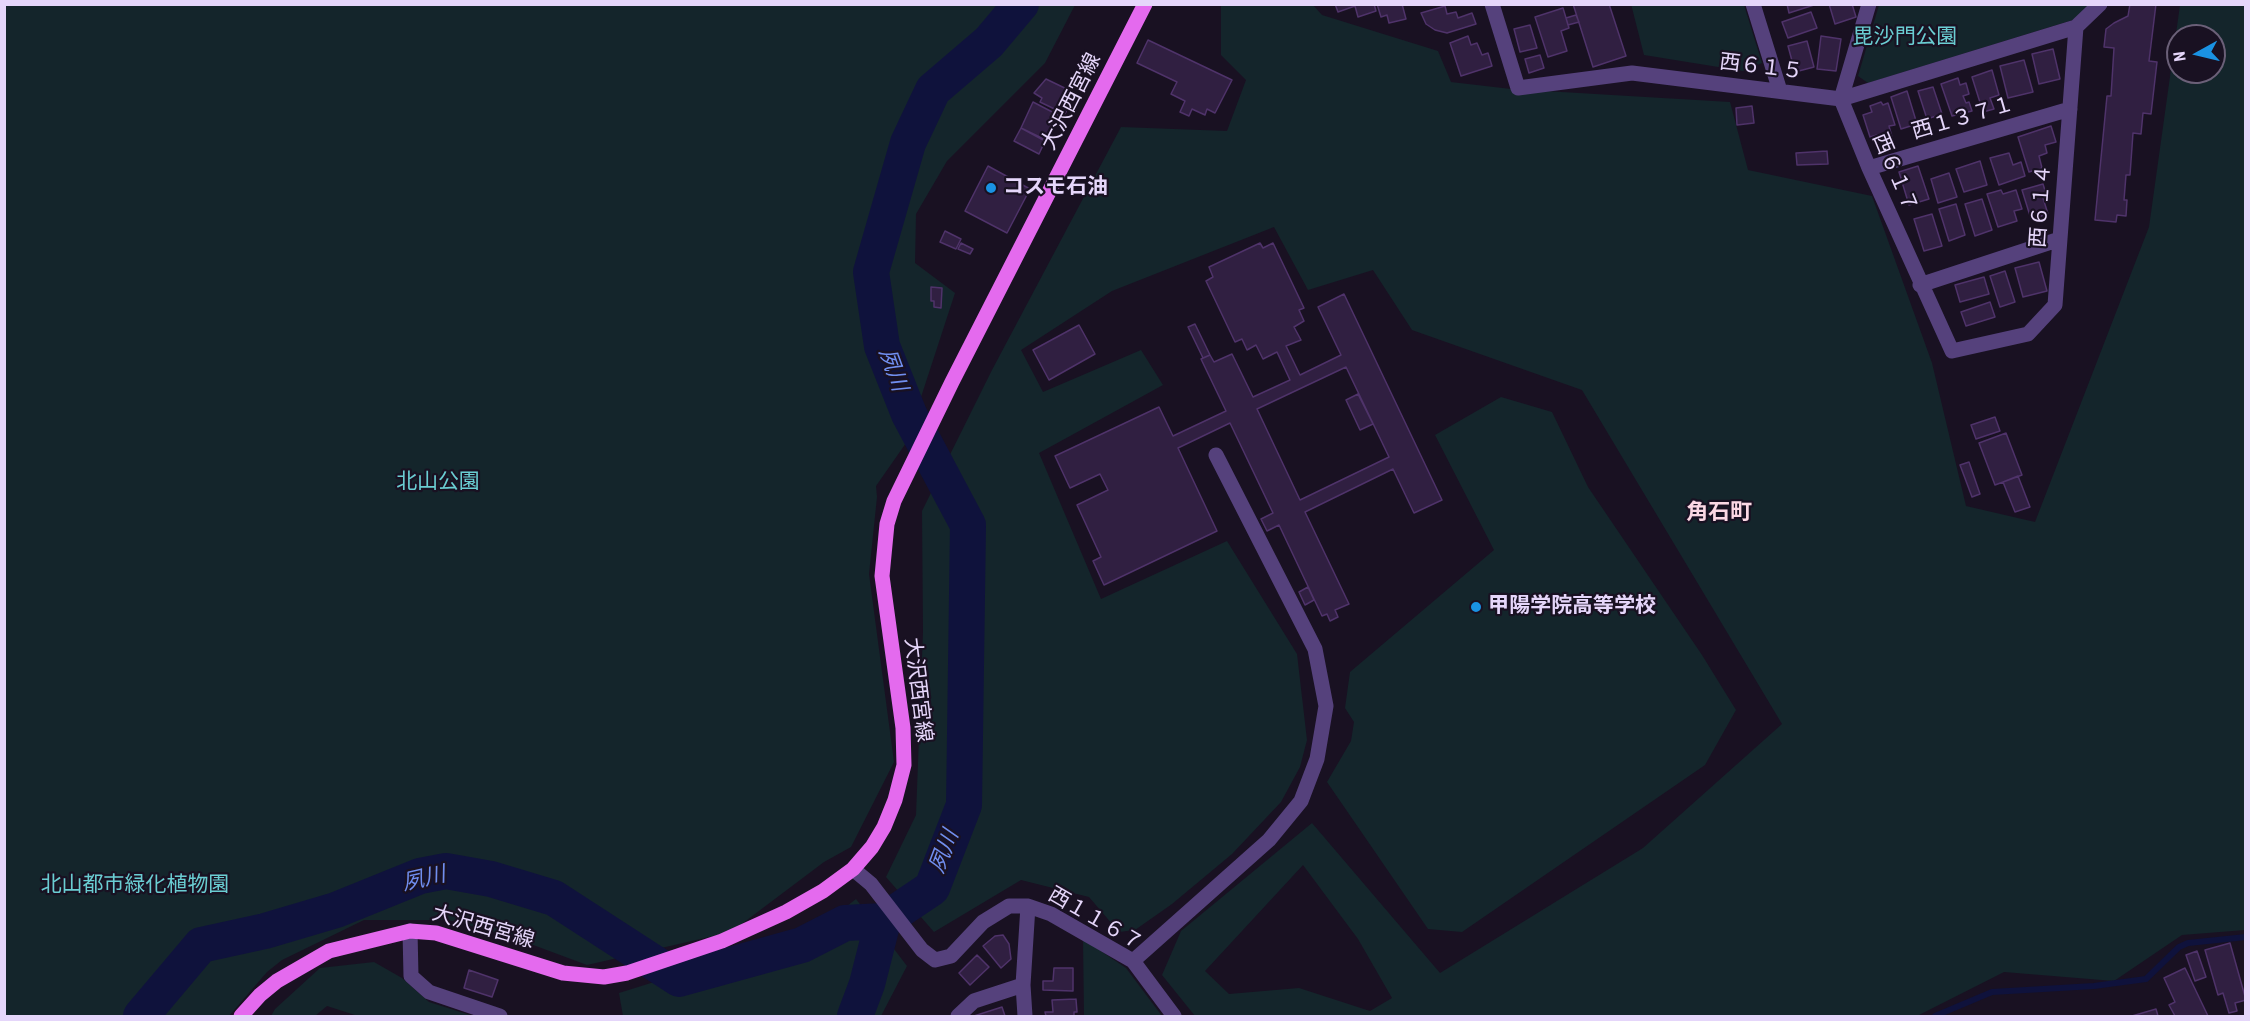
<!DOCTYPE html>
<meta charset="utf-8">
<style>
body{margin:0}
#map{position:relative;width:2250px;height:1021px;overflow:hidden;background:#191122;font-family:"Roboto Condensed",sans-serif}
canvas{display:block}
.frame{position:absolute;inset:0;border:6px solid #e5d6fa;pointer-events:none}
.north{position:absolute;left:2166px;top:24px;width:60px;height:60px;box-sizing:border-box;background:#191122;border:2px solid #6b6078;border-radius:50%;rotate:262deg;font-size:16px;font-weight:700;line-height:24px;text-align:center;color:#e5d6fa}
.north::after{content:'';display:block;margin:auto;width:21px;height:27px;background:#1a92e3;clip-path:polygon(50% 0,100% 100%,50% 72%,0 100%)}
</style>
<div id="map">
<canvas width="2250" height="1021"></canvas>
<div class="frame"></div>
<div class="north">N</div>
</div>
<script>
const ctx = document.querySelector('canvas').getContext('2d');
ctx.lineJoin = 'round';
function fillPath(path, color) {
  ctx.fillStyle = color;
  ctx.fill(path, 'evenodd');
}
function poly(rows) {
  const path = new Path2D();
  for (const r of rows) {
    path.moveTo(r[0], r[1]);
    for (let i = 2; i < r.length; i += 2) path.lineTo(r[i], r[i + 1]);
  }
  return path;
}
function strokePath(path, color, width, dash) {
  ctx.strokeStyle = color;
  ctx.lineWidth = width;
  ctx.lineCap = dash ? 'butt' : 'round';
  ctx.setLineDash(dash || []);
  ctx.stroke(path);
}
function label(font, color, halo, rows, align = 'center') {
  ctx.font = font + ' "Roboto Condensed","Noto Sans JP",sans-serif';
  ctx.lineWidth = 4.5;
  ctx.setLineDash([]);
  ctx.textBaseline = 'middle';
  ctx.strokeStyle = halo;
  ctx.fillStyle = color;
  for (const [text, x, y, turn = 0] of rows) {
    ctx.save();
    ctx.translate(x, y);
    ctx.rotate((+turn || 0) * Math.PI / 180);
    ctx.textAlign = isNaN(turn) ? turn : align;
    if (halo) ctx.strokeText(text, 0, 0);
    ctx.fillText(text, 0, 0);
    ctx.restore();
  }
}
fillPath(poly([
 [1227,4,1313,5,1322,15,1438,51,1451,82,1511,89,1730,102,1748,170,1872,196,1932,363,1966,506,2035,522,2149,227,2180,5,2245,5,2245,930,2182,935,2114,981,2004,972,1917,1016,1195,1016,1162,975,1181,931,1312,823,1440,973,1643,848,1782,724,1582,390,1412,330,1373,270,1308,290,1274,227,1112,291,1021,350,1043,392,1141,350,1163,385,1039,453,1101,599,1227,541,1297,654,1307,740,1300,767,1281,802,1232,854,1172,904,1135,930,1119,932,1089,897,1021,880,934,932,886,877,916,815,923,632,922,511,992,370,1121,127,1227,131,1246,80,1221,55,1221,6],
 [2178,36,2214,36,2214,72,2178,72],
 [1303,865,1358,939,1392,998,1370,1011,1299,988,1229,994,1205,971],
 [1631,4,1744,5,1762,63,1743,71,1644,55],
 [5,5,1075,5,1045,63,947,161,916,214,915,263,955,293,906,443,876,486,877,497,869,574,894,762,851,847,824,862,731,932,587,965,509,936,448,920,364,920,282,960,267,972,229,1016,5,1016],
 [1879,5,2090,5,2076,19,1868,83,1858,76],
 [1501,397,1552,412,1588,487,1702,655,1736,710,1705,765,1462,932,1428,929,1327,782,1351,741,1354,722,1345,708,1350,672,1494,550,1435,435],
 [856,899,907,966,881,1016,623,1016,619,993,814,932],
 [1083,939,1126,968,1162,1016,1084,1016],
 [374,962,402,978,429,1002,473,1016,358,1016,327,1006,315,1016,271,1016,275,1009,320,968]
]), '#14252b');
strokePath(poly([
 [1935,1016,1992,992,2094,986,2146,979,2179,947,2188,943,2246,937]
]), '#0f123c', 6);
strokePath(poly([
 [141,1016,201,945,265,931,336,910,420,876,446,871,491,879,554,898,679,979,802,945,845,923,883,921,932,888,964,805,968,525,909,414,882,346,871,272,908,143,933,90,989,42,1021,4],
 [855,1016,867,984,883,921]
]), '#0f123c', 36);
const building = poly([
 [1335,4,1374,4,1376,11,1358,17,1355,6,1338,12,1335,4],
 [1377,4,1402,4,1406,19,1389,23,1387,15,1381,17,1377,4],
 [1573,4,1609,4,1626,56,1593,67,1573,4],
 [1787,4,1814,4,1814,5,1789,13,1787,4],
 [1829,4,1852,4,1856,17,1835,24,1829,4],
 [2130,4,2156,4,2149,61,2157,62,2151,114,2143,113,2141,134,2133,133,2130,175,2126,175,2124,200,2127,200,2126,216,2117,215,2116,222,2095,220,2107,96,2111,96,2114,48,2104,47,2106,29,2114,23,2128,16,2130,4],
 [1445,6,1447,14,1456,12,1458,18,1472,13,1476,24,1447,33,1435,30,1426,24,1421,13,1445,6],
 [1563,8,1569,28,1561,31,1567,51,1548,57,1535,17,1563,8],
 [1811,12,1817,28,1788,38,1782,22,1811,12],
 [1576,15,1579,22,1568,25,1566,18,1576,15],
 [1530,25,1537,48,1520,52,1514,29,1530,25],
 [1468,36,1471,45,1477,43,1482,55,1488,53,1492,66,1461,76,1450,43,1468,36],
 [1821,36,1841,39,1836,71,1817,69,1821,36],
 [1148,40,1232,80,1215,113,1207,109,1205,115,1192,109,1189,116,1180,112,1185,101,1171,94,1177,82,1137,63,1148,40],
 [1807,41,1814,67,1795,72,1788,46,1807,41],
 [2053,49,2060,79,2039,84,2032,54,2053,49],
 [1540,55,1544,68,1529,73,1525,59,1540,55],
 [2024,60,2033,92,2008,98,2000,66,2024,60],
 [1992,70,1999,95,1990,98,1994,109,1983,112,1972,77,1992,70],
 [1958,78,1960,85,1966,83,1969,94,1963,96,1966,103,1969,102,1972,111,1952,116,1941,84,1958,78],
 [1046,79,1075,93,1065,114,1040,102,1042,98,1034,93,1046,79],
 [1933,87,1942,114,1927,119,1918,91,1933,87],
 [1907,91,1917,124,1901,129,1891,97,1907,91],
 [1033,102,1060,116,1048,141,1021,128,1033,102],
 [1881,102,1883,105,1888,103,1895,125,1889,126,1892,137,1879,141,1877,135,1870,137,1863,115,1872,112,1870,106,1881,102],
 [1752,106,1754,123,1737,125,1736,108,1752,106],
 [2051,126,2056,142,2045,145,2047,153,2039,156,2042,168,2029,172,2018,137,2051,126],
 [1021,128,1045,141,1039,154,1014,141,1021,128],
 [1827,151,1828,164,1797,165,1796,153,1827,151],
 [2009,153,2013,165,2021,162,2025,176,1999,185,1990,158,2009,153],
 [1980,161,1987,185,1964,192,1956,169,1980,161],
 [988,166,1030,189,1007,233,965,211,988,166],
 [1918,166,1929,199,1909,205,1899,172,1918,166],
 [1949,173,1957,197,1938,203,1931,179,1949,173],
 [2043,184,2047,197,2043,198,2048,214,2031,219,2022,190,2043,184],
 [2001,190,2003,194,2016,190,2022,209,2014,211,2017,221,1998,227,1987,194,2001,190],
 [1982,199,1992,230,1975,236,1965,204,1982,199],
 [1956,204,1965,235,1949,241,1939,209,1956,204],
 [1932,214,1942,246,1924,251,1914,219,1932,214],
 [945,231,961,239,956,249,940,242,945,231],
 [961,243,973,249,970,254,958,249,961,243],
 [1260,243,1263,248,1273,243,1304,308,1299,310,1304,321,1294,327,1301,340,1286,346,1300,375,1341,355,1318,307,1344,294,1442,500,1414,513,1393,469,1305,512,1349,604,1335,610,1338,617,1330,621,1327,614,1322,616,1279,525,1267,531,1261,519,1273,513,1230,423,1178,448,1217,531,1104,585,1093,561,1101,557,1077,505,1108,490,1100,474,1070,488,1055,456,1159,407,1173,436,1226,411,1201,359,1210,355,1214,362,1232,354,1253,397,1290,380,1277,352,1263,359,1256,345,1247,350,1242,339,1235,342,1206,281,1213,277,1209,267,1260,243],
 [1346,367,1389,457,1300,500,1257,409,1346,367],
 [2039,262,2047,291,2023,297,2015,268,2039,262],
 [2005,271,2015,302,2000,307,1990,276,2005,271],
 [1984,277,1989,294,1960,302,1955,285,1984,277],
 [931,287,942,288,941,308,934,307,934,301,931,301,931,287],
 [1990,302,1995,317,1966,326,1961,312,1990,302],
 [1195,324,1210,355,1203,358,1188,327,1195,324],
 [1079,325,1095,354,1049,380,1033,350,1079,325],
 [1358,394,1373,424,1360,430,1346,400,1358,394],
 [1995,417,2000,431,1976,439,1971,425,1995,417],
 [2006,433,2022,475,1995,485,1979,443,2006,433],
 [1969,462,1980,494,1972,497,1960,465,1969,462],
 [2018,476,2030,507,2015,512,2003,482,2018,476],
 [1308,587,1314,600,1305,605,1299,592,1308,587],
 [1003,935,1009,944,1011,959,1001,968,983,946,995,936,1003,935],
 [2230,943,2246,1000,2235,1003,2237,1011,2229,1013,2223,993,2218,995,2205,950,2230,943],
 [2197,951,2206,977,2195,981,2186,955,2197,951],
 [977,955,989,967,970,985,959,973,977,955],
 [1054,968,1073,968,1073,991,1043,990,1043,981,1053,981,1054,968],
 [2185,968,2208,1016,2175,1016,2169,1005,2175,1002,2164,978,2185,968],
 [469,970,498,980,492,997,464,988,469,970],
 [1076,999,1077,1012,1074,1012,1074,1016,1046,1016,1045,1012,1053,1012,1052,1000,1076,999],
 [1002,1007,1005,1016,974,1016,1002,1007],
 [2156,1009,2158,1016,2132,1016,2156,1009]
]);
fillPath(building, '#301f41');
strokePath(building, '#4f336a', 1.5);
strokePath(poly([
 [1492,4,1518,88,1632,73,1841,99,2076,27],
 [1753,4,1780,91],
 [1869,4,1841,99,1869,168,1952,351,2028,334,2055,305,2076,27,2100,4],
 [1869,168,2070,109],
 [1920,285,2060,239],
 [853,869,871,884,922,950,935,960,951,956,983,922,1009,906,1028,906,1051,914,1133,961,1174,1016],
 [410,931,411,976,429,992,500,1016],
 [1133,961,1269,840,1301,801,1317,759,1326,706,1315,649,1216,455],
 [958,1016,974,1001,1023,985],
 [1025,1016,1023,985,1028,906]
]), '#55417c', 15);
strokePath(poly([
 [241,1016,260,995,277,981,329,951,410,931,436,933,563,973,604,977,627,973,722,941,786,912,823,891,853,869,872,847,884,827,895,800,904,765,903,728,882,576,887,524,894,501,952,382,1145,4]
]), '#e46aee', 15);
for (const [x, y, r, color] of [
 [991,188,6,"#1a92e3"],
 [1476,607,6,"#1a92e3"]
]) {
  const dot = new Path2D();
  dot.arc(x, y, r, 0, 2 * Math.PI);
  ctx.fillStyle = color;
  ctx.fill(dot);
  strokePath(dot, '#191122', 2);
}
label('21px', '#6acdd2', '#191122', [
 ["毘沙門公園",1905,38],
 ["北山公園",438,483],
 ["北山都市緑化植物園",135,886]
]);
label('21px', '#e5d6fa', '#191122', [
 ["西６１５",1761,68,7],
 ["大沢西宮線",1072,102,-63],
 ["西１３７１",1963,119,-16],
 ["西６１７",1894,173,67],
 ["西６１４",2042,206,-86],
 ["大沢西宮線",917,690,83],
 ["西１１６７",1095,920,30],
 ["大沢西宮線",483,928,16]
]);
label('bold 21px', '#e5d6fa', '#191122', [
 ["コスモ石油",1003,188],
 ["甲陽学院高等学校",1488,607]
], 'left');
label('italic 22px', '#708eef', '#191122', [
 ["夙川",892,370,70],
 ["夙川",945,852,-69],
 ["夙川",424,880,-13]
]);
label('bold 22px', '#fbd8e4', '#191122', [
 ["角石町",1719,513]
]);
</script>
